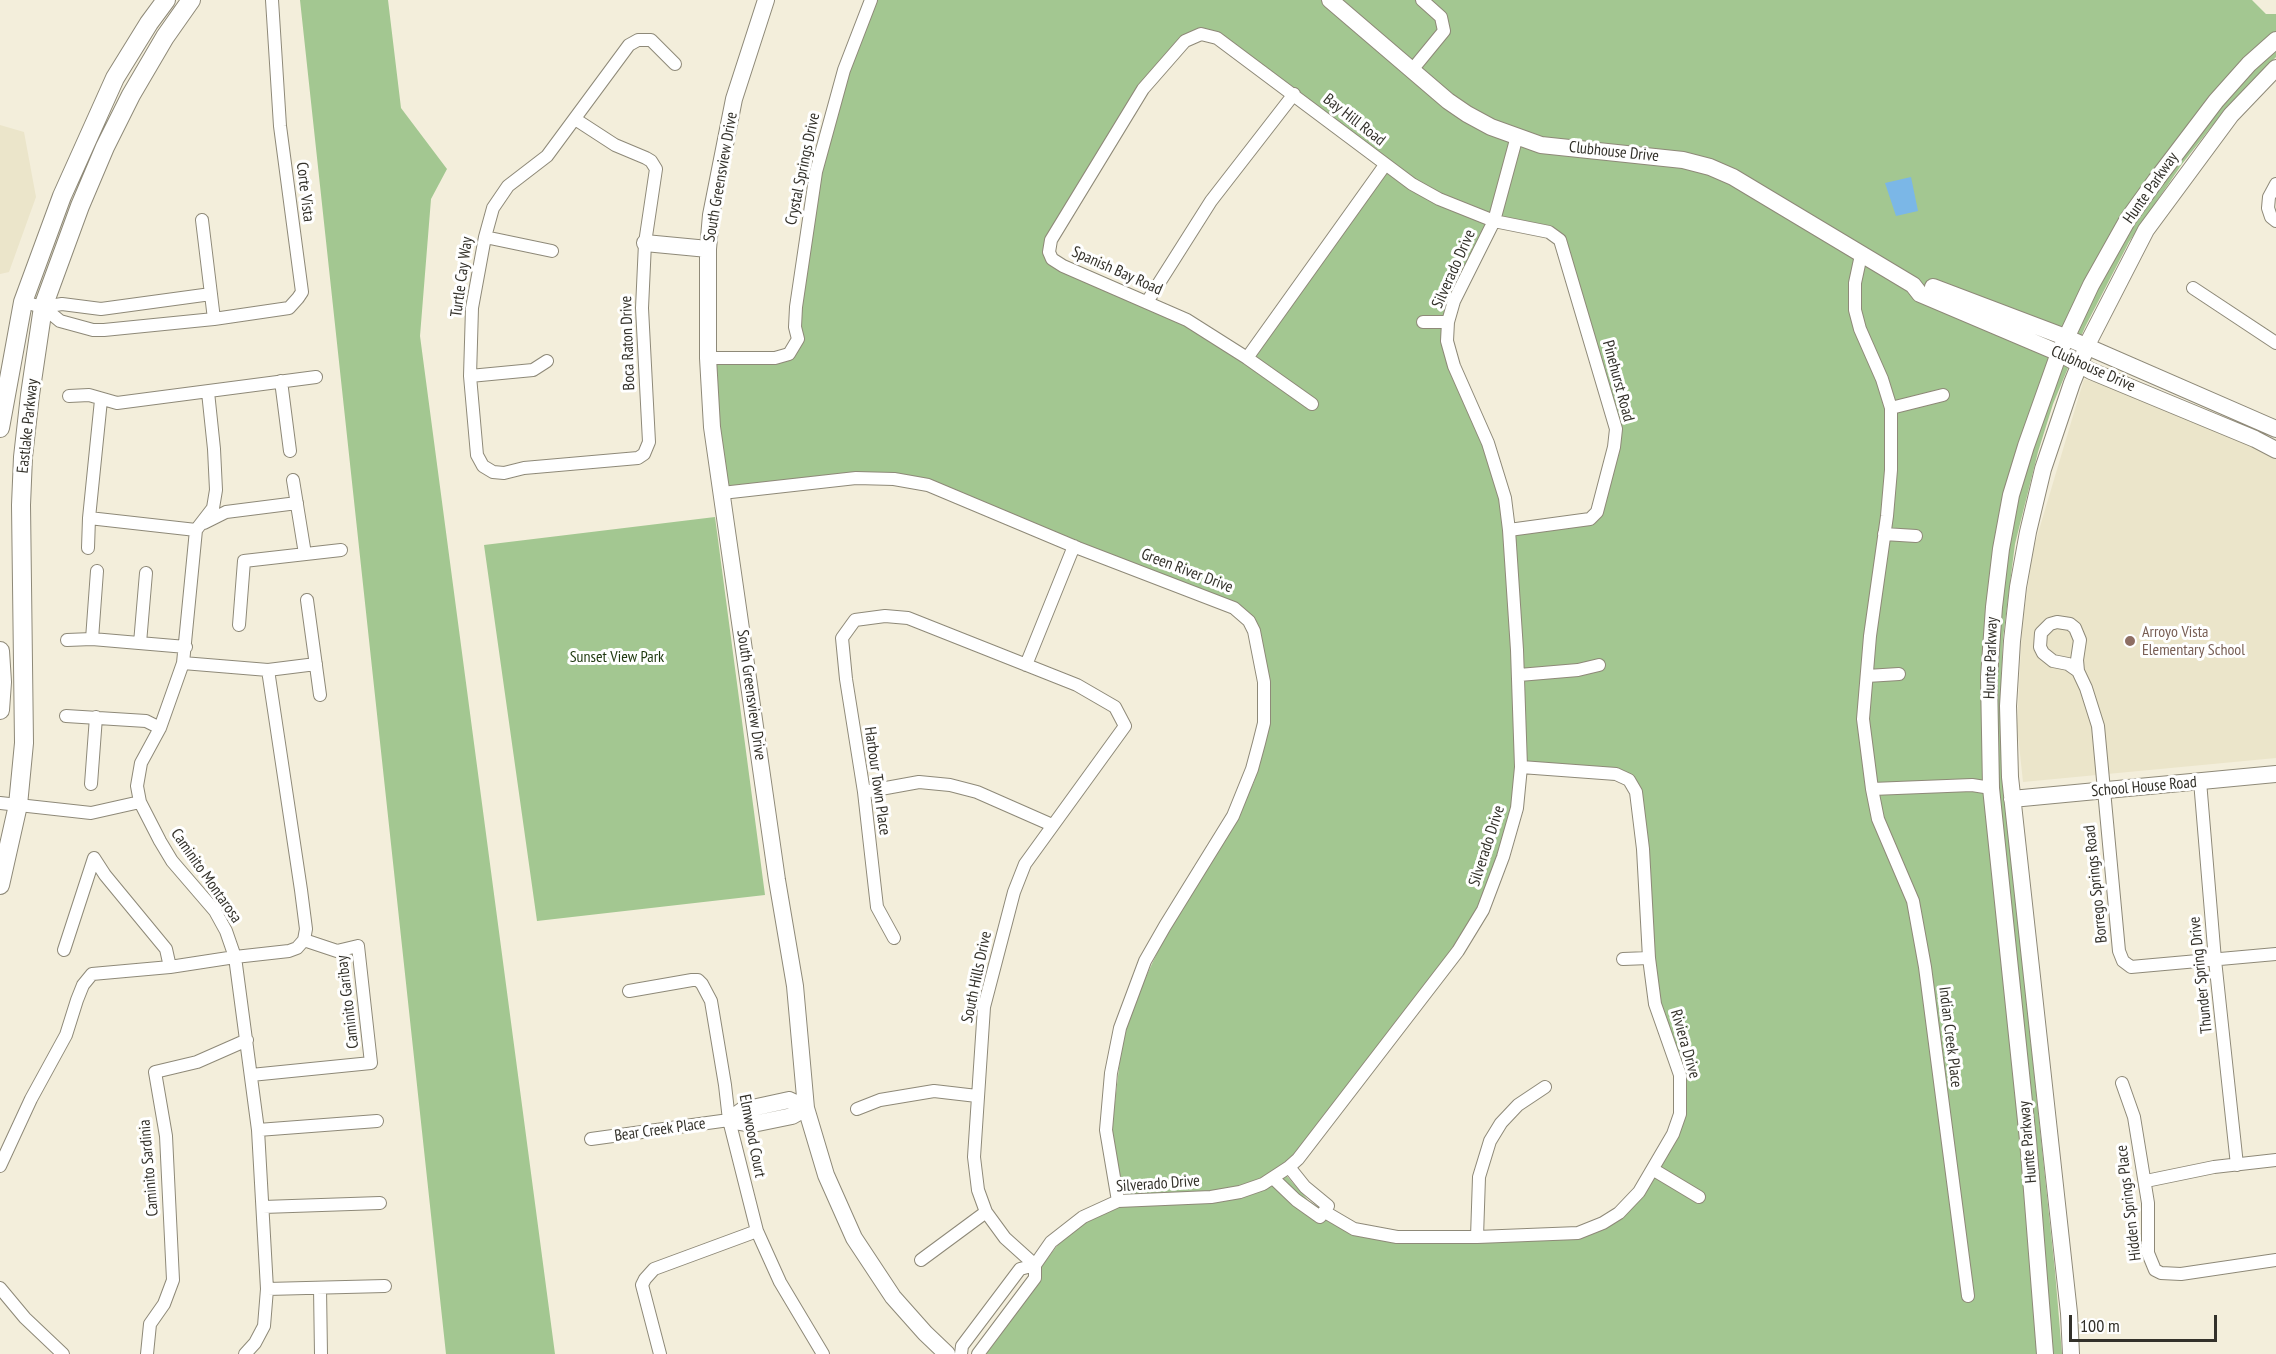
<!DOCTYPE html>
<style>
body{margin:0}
#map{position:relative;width:2276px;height:1354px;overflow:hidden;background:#f3eedb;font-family:"PT Sans Narrow",sans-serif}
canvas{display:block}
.scale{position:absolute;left:2069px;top:1315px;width:148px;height:27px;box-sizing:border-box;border:3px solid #33312a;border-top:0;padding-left:8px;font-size:18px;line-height:21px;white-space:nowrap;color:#33312a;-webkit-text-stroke:4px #fff;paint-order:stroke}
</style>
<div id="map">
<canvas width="2276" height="1354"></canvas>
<div class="scale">100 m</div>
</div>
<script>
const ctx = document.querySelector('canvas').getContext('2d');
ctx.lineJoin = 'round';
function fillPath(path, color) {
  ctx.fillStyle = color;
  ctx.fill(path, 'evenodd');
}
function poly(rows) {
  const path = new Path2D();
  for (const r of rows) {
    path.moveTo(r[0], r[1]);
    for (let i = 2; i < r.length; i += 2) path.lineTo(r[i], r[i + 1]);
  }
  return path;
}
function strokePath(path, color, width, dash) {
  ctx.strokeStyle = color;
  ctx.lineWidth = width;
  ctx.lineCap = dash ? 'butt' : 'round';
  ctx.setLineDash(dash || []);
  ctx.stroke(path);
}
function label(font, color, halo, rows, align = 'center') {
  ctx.font = font + ' "PT Sans Narrow",sans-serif';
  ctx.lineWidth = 6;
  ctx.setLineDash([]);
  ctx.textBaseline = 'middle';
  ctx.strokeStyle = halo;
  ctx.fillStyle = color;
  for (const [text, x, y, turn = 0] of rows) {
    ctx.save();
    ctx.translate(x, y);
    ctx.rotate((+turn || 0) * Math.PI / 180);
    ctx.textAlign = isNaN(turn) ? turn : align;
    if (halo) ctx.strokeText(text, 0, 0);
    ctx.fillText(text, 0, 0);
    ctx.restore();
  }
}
fillPath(poly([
 [0,125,24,132,36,197,9,272,0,274],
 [2084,379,2121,389,2276,457,2276,758,2023,782,2017,726,2022,626,2033,550]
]), '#ebe5ca');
fillPath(poly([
 [300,0,388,0,401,108,447,169,431,199,420,336,555,1354,446,1354],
 [876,0,2252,0,2266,14,2276,14,2276,57,2212,126,2182,164,2129,242,2085,327,2053,404,2038,452,2015,544,2003,638,2001,686,2003,781,2055,1271,2062,1354,974,1354,1060,1242,1088,1220,1120,1205,1113,1146,1113,1119,1120,1059,1127,1026,1138,994,1163,940,1233,825,1254,782,1261,759,1265,673,1243,616,927,489,871,482,725,496,711,362,793,351,816,195,851,65],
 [1201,38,1218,43,1386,169,1248,362,1183,324,1053,258,1055,243,1145,89,1193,42],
 [1494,222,1550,237,1561,248,1616,447,1593,516,1509,530,1490,447,1448,343,1455,298],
 [1522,771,1619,781,1628,786,1644,847,1657,1002,1685,1108,1678,1138,1659,1170,1632,1208,1617,1221,1585,1236,1552,1240,1419,1237,1339,1222,1308,1200,1285,1174,1486,912],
 [715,517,765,895,537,921,484,545]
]), '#a3c791');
fillPath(poly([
 [1911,177,1918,211,1896,216,1885,183]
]), '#7bb7e7');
const street = poly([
 [1412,70,1444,31,1441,17,1422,0],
 [575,119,615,145,646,158,651,161,656,169,645,243,642,308,649,442,644,454,638,458,524,468,504,473,493,472,483,466,477,455,470,376,472,308,485,237,493,208,508,186,547,156,629,45,638,40,651,40,675,64],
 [2276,184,2269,197,2268,208,2271,217,2276,221],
 [202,220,214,319],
 [485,237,552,251],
 [1861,255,1855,283,1855,310,1860,329,1882,379,1891,408,1891,470,1887,516,1870,636,1863,719,1872,789,1878,819,1913,901,1925,967,1968,1296],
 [2193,288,2276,343],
 [23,302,43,307,62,304,101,309,211,294],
 [1147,302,1211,201,1294,94],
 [43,307,60,321,93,330,104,330,214,319,289,308,298,298,302,292,280,126,272,0],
 [1423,322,1448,322],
 [708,358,775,358,789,354,798,339,795,327,796,307,816,172,844,70,871,0],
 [1247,358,1385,165],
 [470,376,533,370,547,361],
 [281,381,290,451],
 [208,392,214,449,216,490,213,508,196,530,183,663,160,728,141,763,137,786,140,802,160,841,172,861,215,911,226,931,235,957,258,1130,267,1289,264,1326,255,1343,245,1354],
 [69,396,89,395,117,403,316,377],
 [1312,404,1247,358,1187,320,1063,266,1052,259,1049,252,1051,240,1143,89,1185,41,1201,34,1217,38,1412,184,1439,199,1494,221,1549,232,1560,240,1616,429,1614,447,1597,512,1590,519,1509,530],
 [1891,408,1943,395],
 [293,480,305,554],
 [722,493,856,478,894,479,928,485,1078,548,1234,608,1249,621,1254,631,1264,682,1264,723,1259,743,1252,769,1233,816,1165,926,1145,961,1120,1028,1111,1073,1106,1130,1118,1201],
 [89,518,196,530],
 [204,523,226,512,297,503],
 [1884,534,1916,536],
 [88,548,89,518,101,400],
 [307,600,320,695],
 [239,625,244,561,341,550],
 [92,639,97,571],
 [67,640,92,639,186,647],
 [140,643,146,573],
 [183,663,268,670,316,664],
 [1026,665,1074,546],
 [2078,671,2068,664,2053,661,2043,653,2040,647,2041,633,2050,624,2057,622,2070,624,2075,628,2080,640,2077,660,2078,671,2086,688,2098,726,2119,951,2123,961,2131,967,2142,966,2276,954],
 [1519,675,1578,670,1599,665],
 [1867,676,1899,674],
 [66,716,146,721,160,728],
 [2200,781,2215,960,2237,1165],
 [91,784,96,717],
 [1872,789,1972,785,1991,788],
 [864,792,919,782,950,785,977,792,1052,825],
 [0,803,91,813,140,802],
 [894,938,877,907,864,792,846,679,842,638,855,620,885,616,908,618,1077,685,1115,707,1125,726,1025,864,1014,892,984,1007,974,1157,978,1190,986,1212,1005,1238,1035,1265],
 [64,950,94,858,105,875,166,949,170,967],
 [1623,959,1649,958],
 [629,991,692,980,698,980,702,984,711,1001,725,1085,729,1120,757,1231,780,1282,823,1354],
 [251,1075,371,1063,358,946,337,951,304,940],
 [2122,1083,2134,1117,2148,1203,2148,1253,2155,1270,2161,1273,2181,1274,2276,1260],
 [857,1109,880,1100,934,1091,977,1096],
 [258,1130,377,1121],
 [591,1139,729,1120],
 [0,1166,31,1099,66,1035,77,1000,83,985,92,974,170,967,235,957,289,951,297,948,304,940,306,929,301,890,268,670],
 [1654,1170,1699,1197],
 [1273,1178,1296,1200,1320,1217,1328,1206,1305,1187,1289,1167],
 [2146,1181,2214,1167,2276,1160],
 [263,1207,380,1203],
 [1325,1212,1354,1229,1397,1237,1477,1237,1578,1233,1603,1223,1619,1213,1639,1192,1673,1134,1680,1114,1680,1075,1655,1004,1649,958,1643,849,1636,792,1629,780,1616,774,1521,767],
 [1477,1237,1479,1177,1490,1141,1501,1123,1518,1105,1545,1087],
 [921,1260,986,1212],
 [0,1288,25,1318,63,1354],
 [320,1288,321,1354],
 [267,1289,385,1286],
 [147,1354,150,1324,164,1304,173,1280,166,1136,155,1072,197,1062,247,1040],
 [660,1354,642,1285,645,1279,654,1269,757,1231],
 [961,1354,962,1346,1020,1269,1035,1265],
 [978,1354,1035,1278,1035,1265,1051,1242,1083,1217,1118,1201,1211,1197,1240,1192,1263,1184,1289,1167,1298,1159,1458,951,1483,910,1503,857,1517,808,1521,767,1517,650,1509,530,1505,498,1488,443,1454,366,1447,341,1448,322,1454,301,1494,221,1517,136]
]);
const secondary = poly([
 [766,0,734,99,711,215,708,249,708,358,712,427,777,880,795,986,806,1108,826,1175,854,1238,893,1297,925,1333,947,1354],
 [1330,0,1448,101,1467,114,1491,127,1541,145,1683,160,1710,167,1733,177,1913,285,1920,294,2059,353,2091,371,2255,439,2276,450],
 [645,243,708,249],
 [1933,287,2065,337,2276,429],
 [2012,799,2276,774],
 [789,1100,806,1108,792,1116,753,1124,729,1120,743,1110,789,1100],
 [2045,1354,2028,1140,1991,788,1989,677,1994,607,2001,549,2011,495,2026,446,2059,353,2091,285,2128,219,2156,180,2216,101,2249,64,2276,40],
 [2071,1354,2069,1313,2010,777,2008,706,2012,641,2018,587,2028,532,2043,469,2072,383,2090,339,2146,230,2231,115,2276,68]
]);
const primary = poly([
 [0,428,23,302,62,196,115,78,149,23,166,0],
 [0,651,2,682,0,710],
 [0,885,18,805,24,743,21,505,23,457,30,395,43,307,80,206,105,147,131,95,165,37,191,0]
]);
strokePath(street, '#8e8978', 14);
strokePath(secondary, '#8e8978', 18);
strokePath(primary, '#8e8978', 20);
strokePath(street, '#fff', 12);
strokePath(secondary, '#fff', 16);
strokePath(primary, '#fff', 18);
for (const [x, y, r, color] of [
 [2130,641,6,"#8d6e63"]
]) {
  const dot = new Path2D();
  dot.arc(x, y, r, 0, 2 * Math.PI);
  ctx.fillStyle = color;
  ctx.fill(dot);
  strokePath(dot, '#fff', 2);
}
label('16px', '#33312a', '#fff', [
 ["Bay Hill Road",1354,120,38],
 ["Clubhouse Drive",1614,152,6],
 ["Crystal Springs Drive",803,169,-78],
 ["South Greensview Drive",721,177,-80],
 ["Hunte Parkway",2151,188,-55],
 ["Corte Vista",305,192,83],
 ["Silverado Drive",1454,269,-66],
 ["Spanish Bay Road",1117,271,24],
 ["Turtle Cay Way",462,277,-82],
 ["Boca Raton Drive",628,343,-92],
 ["Clubhouse Drive",2093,369,24],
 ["Pinehurst Road",1618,381,75],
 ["Eastlake Parkway",28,426,-84],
 ["Green River Drive",1187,571,21],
 ["Hunte Parkway",1991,658,-88],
 ["South Greensview Drive",751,695,82],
 ["Harbour Town Place",877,781,82],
 ["School House Road",2144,787,-5],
 ["Silverado Drive",1487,846,-72],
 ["Caminito Montarosa",206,876,55],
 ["Borrego Springs Road",2096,884,-96],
 ["Thunder Spring Drive",2201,975,-96],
 ["South Hills Drive",977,977,-78],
 ["Caminito Garibay",348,1002,-97],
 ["Indian Creek Place",1950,1037,83],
 ["Riviera Drive",1685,1044,74],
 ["Bear Creek Place",660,1130,-8],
 ["Elmwood Court",752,1136,79],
 ["Hunte Parkway",2028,1142,-95],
 ["Caminito Sardinia",149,1168,-95],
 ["Silverado Drive",1158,1184,-4],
 ["Hidden Springs Place",2129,1203,-97]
]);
label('16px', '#785e54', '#fff', [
 ["Arroyo Vista",2142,632],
 ["Elementary School",2142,650]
], 'left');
label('16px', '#1e380e', '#fff', [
 ["Sunset View Park",617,657]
]);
</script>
